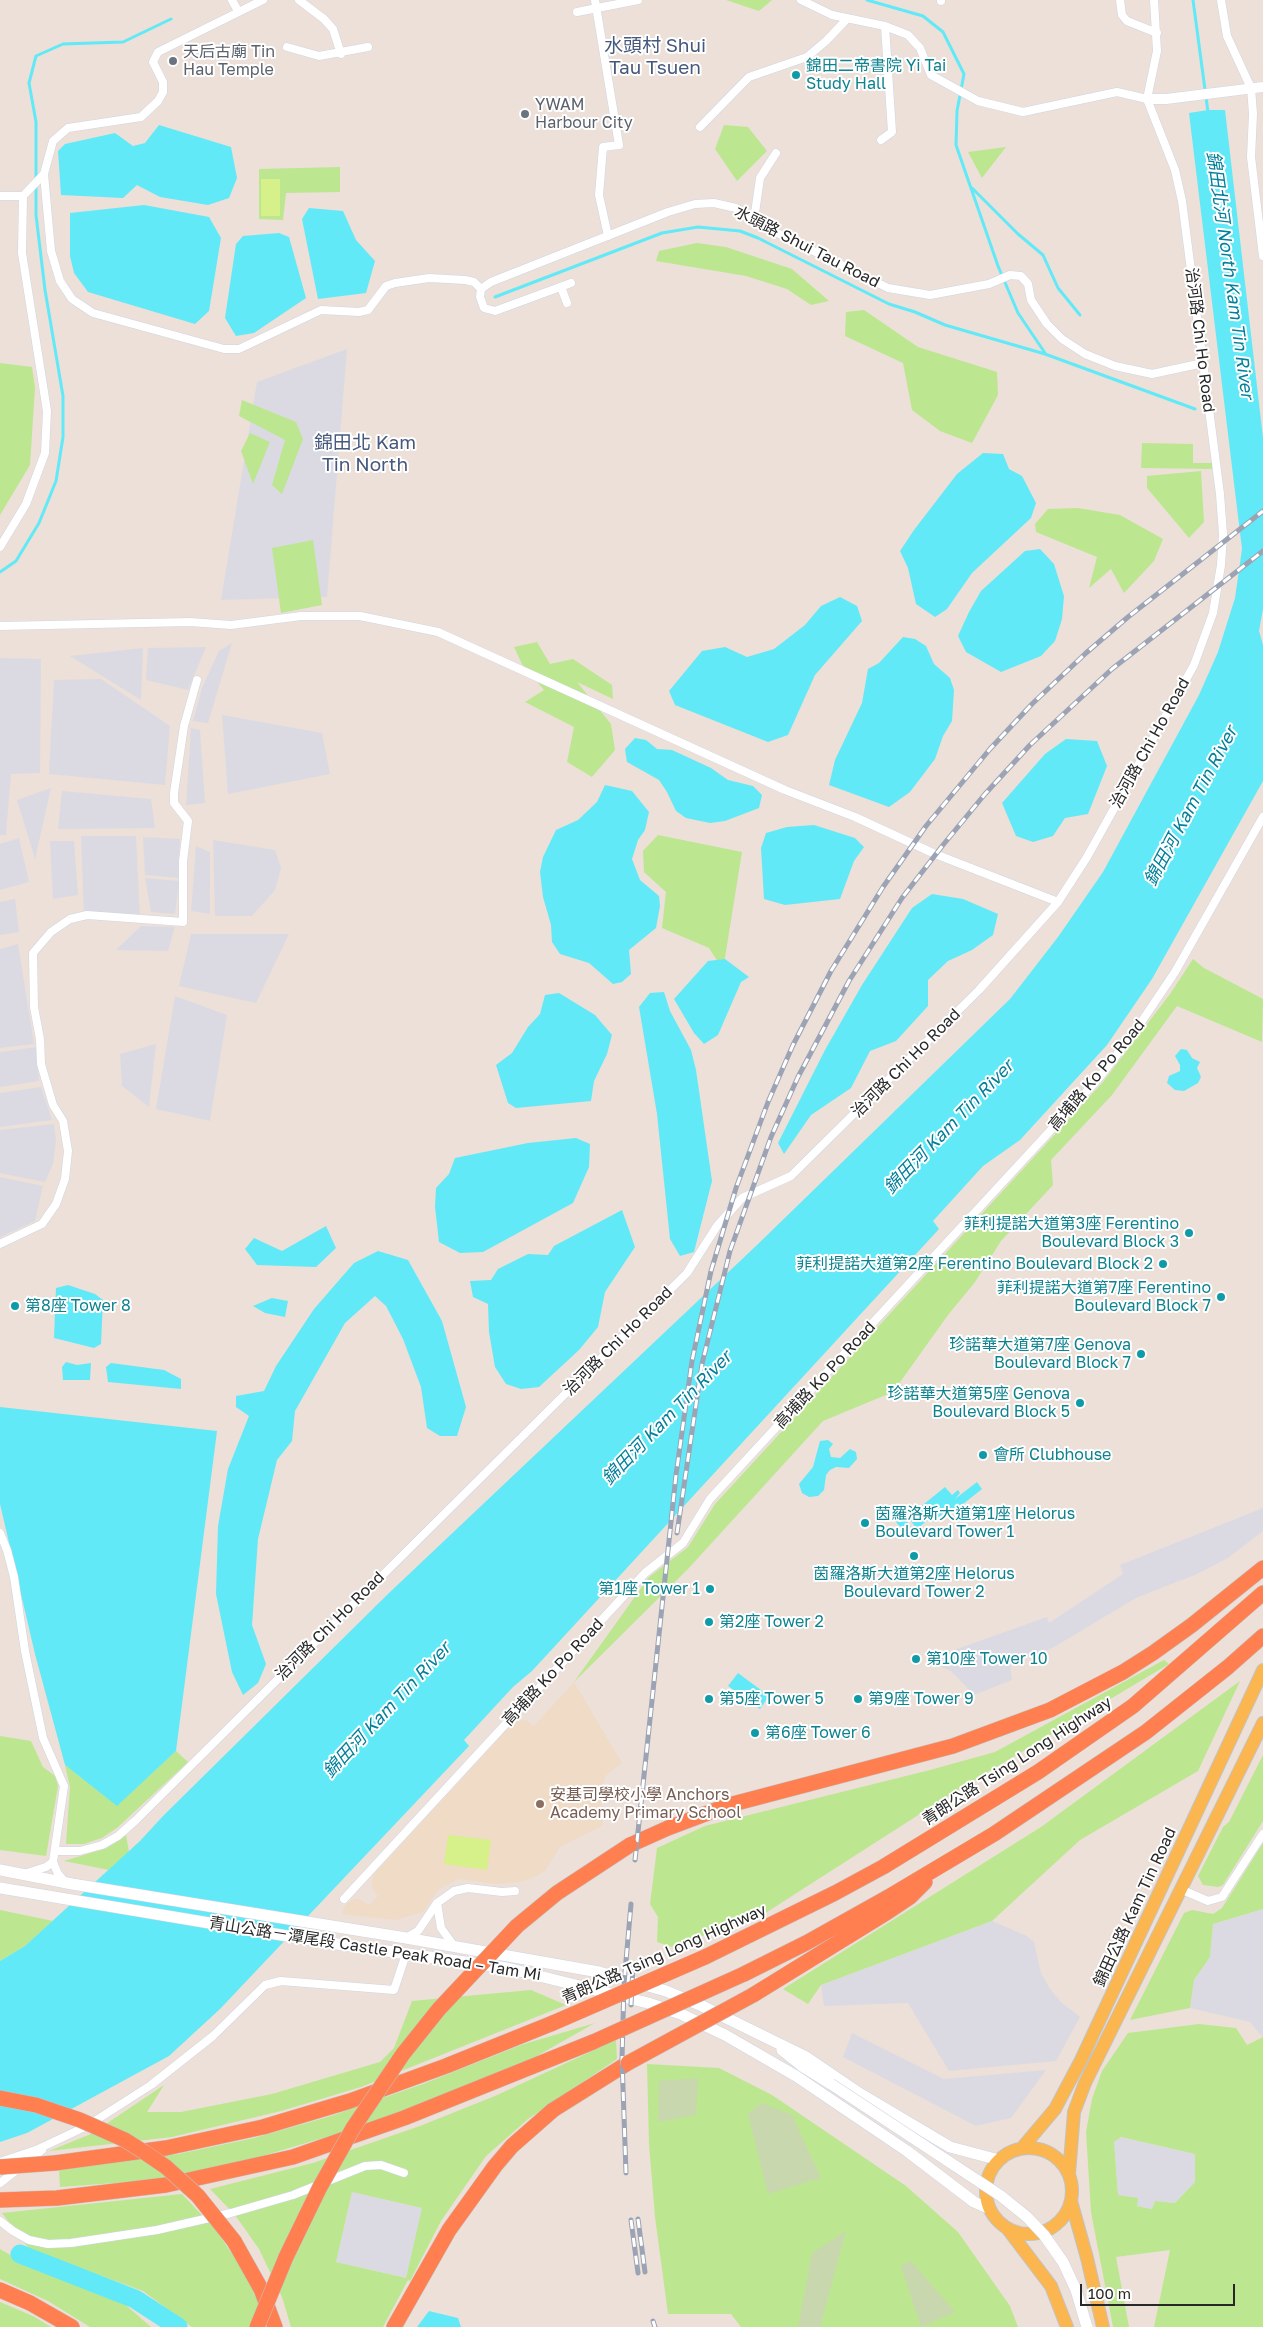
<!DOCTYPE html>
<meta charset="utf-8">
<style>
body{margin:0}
#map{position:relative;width:1263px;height:2327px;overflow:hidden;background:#ece0d8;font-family:"Golos Text",sans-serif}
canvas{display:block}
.scale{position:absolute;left:1080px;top:2284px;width:155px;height:22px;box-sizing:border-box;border:2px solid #282828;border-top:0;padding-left:6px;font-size:15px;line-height:18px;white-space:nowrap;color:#282828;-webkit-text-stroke:4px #fff;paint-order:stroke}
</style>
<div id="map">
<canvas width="1263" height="2327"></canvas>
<div class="scale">100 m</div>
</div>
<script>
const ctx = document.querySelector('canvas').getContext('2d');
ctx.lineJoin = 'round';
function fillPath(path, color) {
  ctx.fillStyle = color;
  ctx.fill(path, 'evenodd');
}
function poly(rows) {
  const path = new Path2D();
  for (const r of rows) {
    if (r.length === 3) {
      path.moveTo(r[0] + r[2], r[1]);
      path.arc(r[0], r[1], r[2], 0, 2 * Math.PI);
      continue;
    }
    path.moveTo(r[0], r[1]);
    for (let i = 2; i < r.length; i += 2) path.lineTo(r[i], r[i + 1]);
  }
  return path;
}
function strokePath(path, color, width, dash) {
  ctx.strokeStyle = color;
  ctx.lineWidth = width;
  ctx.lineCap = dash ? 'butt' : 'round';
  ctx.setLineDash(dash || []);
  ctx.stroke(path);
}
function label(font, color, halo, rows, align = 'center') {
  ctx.font = font + ' "Golos Text","Noto Sans TC",sans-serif';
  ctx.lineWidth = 4;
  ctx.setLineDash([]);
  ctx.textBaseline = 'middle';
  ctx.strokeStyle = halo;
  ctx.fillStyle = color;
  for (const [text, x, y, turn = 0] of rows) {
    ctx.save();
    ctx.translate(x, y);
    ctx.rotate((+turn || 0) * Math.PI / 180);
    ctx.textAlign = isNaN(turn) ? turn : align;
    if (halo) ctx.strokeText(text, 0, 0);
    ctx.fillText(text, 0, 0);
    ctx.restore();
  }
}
fillPath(poly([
 [347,349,327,597,221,600,257,382],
 [232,643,208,723,193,721,202,688,219,651],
 [206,647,188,690,146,680,148,648],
 [143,648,141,700,70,656],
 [0,658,41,659,40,773,11,774,6,835,0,835],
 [101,679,170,726,165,785,49,774,54,680],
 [222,715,322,733,330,774,228,794],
 [191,728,200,730,205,803,186,805],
 [51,788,35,859,17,800],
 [62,791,151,799,155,828,58,829],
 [81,836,136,836,140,917,84,913],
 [143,837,180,839,178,878,145,875],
 [19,838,29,882,0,890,0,844],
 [213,840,275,850,281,868,275,890,252,916,215,916],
 [50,841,74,841,78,895,53,899],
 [196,846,210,852,210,914,191,911],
 [145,878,179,881,175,914,151,912],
 [15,899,19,932,0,935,0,902],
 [141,926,175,927,168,951,116,950],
 [191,934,289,934,256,1003,179,986],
 [18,944,34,1044,0,1048,0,949],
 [175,996,227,1015,210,1121,156,1109],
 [156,1044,149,1107,122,1086,120,1054],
 [37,1047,39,1081,0,1087,0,1052],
 [41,1087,52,1120,0,1127,0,1093],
 [54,1124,56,1141,53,1164,45,1182,0,1173,0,1130],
 [0,1177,43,1186,35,1221,0,1237],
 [1263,1508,1263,1531,1228,1558,1197,1574,1136,1598,1054,1647,1034,1655,1010,1662,1012,1680,974,1695,951,1671,939,1666,940,1655,1047,1617,1049,1623,1123,1574,1120,1565],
 [1263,1909,1263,2038,1250,2022,1190,2008,1194,1980,1210,1957,1213,1924],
 [992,1921,1027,1936,1034,1942,1041,1973,1050,1989,1061,2002,1080,2017,1056,2061,949,2071,908,2003,824,2006,821,1985],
 [852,2033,944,2079,1046,2070,1011,2118,976,2126,843,2057],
 [1120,2137,1195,2154,1195,2182,1175,2203,1155,2201,1153,2209,1137,2206,1118,2195,1114,2142],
 [352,2192,423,2208,406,2278,336,2262]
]), '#dbdae3');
fillPath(poly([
 [574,1682,622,1763,605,1776,601,1802,603,1825,560,1847,545,1871,534,1877,520,1882,497,1884,458,1879,439,1889,423,1912,396,1920,342,1914,345,1905,352,1900,358,1899,369,1905,378,1896,372,1888,373,1875,515,1721,526,1720,534,1726]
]), '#efdbc6');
fillPath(poly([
 [726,0,772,0,759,11],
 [724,125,748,127,767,151,737,181,715,149],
 [1006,147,982,178,968,152],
 [340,167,340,192,286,193,283,220,259,219,259,169],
 [697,243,726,247,792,269,829,301,811,305,787,289,746,276,656,261,659,251],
 [864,310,918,347,997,372,998,395,972,443,940,431,912,410,903,363,845,336,846,312],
 [0,363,32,367,35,388,30,465,0,515],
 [242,400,296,422,303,439,282,494,272,485,285,440,239,416],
 [250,433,270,442,253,484,241,451],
 [1142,443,1193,444,1193,463,1214,463,1215,469,1141,468],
 [1201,471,1204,522,1189,538,1147,488,1147,476],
 [1078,508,1120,515,1163,539,1154,561,1124,593,1111,569,1089,588,1097,557,1036,532,1035,524,1048,509],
 [313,540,322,605,281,613,272,548],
 [537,642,550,664,573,659,612,685,613,699,577,682,611,724,615,750,592,777,567,762,574,727,525,702,544,690,522,664,514,647],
 [658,835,742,852,723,970,709,948,662,928,666,892,644,872,643,851],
 [1193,959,1204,968,1263,999,1262,1042,1177,1006,1112,1095,1051,1160,1053,1185,1001,1241,975,1282,948,1315,893,1392,823,1421,688,1569,574,1682,649,1577,688,1547,715,1504,1103,1082,1170,994],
 [1164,1660,1169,1664,951,1794,767,1912,672,1947,657,1942,658,1917,650,1904,657,1848,705,1826,930,1770,995,1752],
 [1240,1681,1198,1771,1080,1840,992,1921,821,1985,808,2004,783,1989,1041,1827],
 [0,1736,31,1741,43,1767,55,1776,58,1786,46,1856,0,1850],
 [176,1751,188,1762,118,1827,102,1838,84,1844,66,1844,70,1787,65,1765,117,1805],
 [1263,1755,1263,1821,1223,1885,1218,1887,1203,1885,1198,1876,1223,1827,1229,1822],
 [126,1835,129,1852,109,1870,64,1861,107,1848],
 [1263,1843,1263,1909,1213,1924,1210,1957,1194,1980,1190,2008,1130,2020,1184,1913,1192,1910,1213,1914,1222,1908],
 [0,1910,53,1921,25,1946,0,1961],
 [531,1990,566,2005,361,2087,281,2111,172,2137,49,2151,91,2134,164,2085,147,2112,181,2112,272,2094,380,2062,394,2048,412,2001],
 [595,2023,528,2061,428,2102,336,2134,259,2157,184,2175,129,2182,60,2187,59,2170,178,2154,254,2138,331,2116,423,2084,521,2045],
 [1199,2024,1236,2028,1247,2045,1263,2037,1263,2327,1154,2327,1170,2250,1116,2257,1129,2327,1113,2327,1091,2212,1086,2132,1092,2099,1102,2071,1128,2033],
 [1121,2137,1195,2154,1195,2182,1175,2203,1155,2201,1152,2209,1137,2206,1138,2198,1118,2195,1114,2142],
 [616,2040,617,2059,528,2119,486,2156,441,2221,410,2281,408,2280,383,2327,291,2327,282,2297,259,2249,235,2215,210,2189,313,2163,420,2126,495,2096],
 [352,2192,422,2208,406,2278,336,2262],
 [647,2064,719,2068,772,2095,906,2186,958,2232,1010,2306,1018,2327,741,2327,731,2314,668,2314,655,2217,649,2144],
 [182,2194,216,2230,245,2273,269,2327,192,2327,143,2291,30,2250,2,2213],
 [0,2249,17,2259,120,2300,151,2327,90,2327,48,2301,0,2279],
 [0,2302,33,2316,51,2327,0,2327]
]), '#bce790');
fillPath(poly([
 [698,2078,696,2115,658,2122,659,2081],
 [762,2103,792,2115,821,2178,768,2194,748,2114],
 [846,2231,820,2327,798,2327,812,2253],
 [911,2261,955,2312,921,2327,901,2266]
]), '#c9d7ae');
fillPath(poly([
 [261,179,280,179,280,216,261,216],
 [448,1835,491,1840,487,1870,444,1864]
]), '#d6f08a');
fillPath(poly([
 [1208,110,1225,110,1263,438,1263,609,1259,631,1263,645,1263,781,1152,979,1107,1045,1020,1140,983,1166,933,1221,939,1229,532,1671,513,1687,464,1740,469,1746,220,2009,169,2056,27,2133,0,2142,0,1961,25,1946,140,1841,163,1816,389,1593,757,1245,1010,999,1058,937,1103,872,1199,695,1218,652,1235,598,1242,549,1189,113],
 [159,125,231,147,237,178,229,198,208,205,160,197,137,185,123,198,61,195,58,151,65,144,115,133,133,146,145,143],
 [144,205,209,217,221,238,209,311,195,324,88,292,74,273,70,256,70,213],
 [309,208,343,211,356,240,375,261,366,293,318,299,302,219],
 [279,233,289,237,306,298,254,333,236,336,225,318,236,244,243,236],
 [983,453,1003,454,1009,469,1022,476,1036,503,1031,518,972,573,947,609,935,617,916,604,908,568,900,551,914,530,957,474],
 [1040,549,1054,564,1064,596,1062,619,1055,641,1041,656,1001,672,966,652,958,636,969,612,981,591,1025,551],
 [840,597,857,606,862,621,815,675,788,735,768,742,675,705,669,691,702,651,725,647,747,657,774,649,805,625,821,606],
 [903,637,915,639,926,646,934,664,950,678,954,690,952,721,943,736,935,759,910,792,889,807,829,785,835,760,862,703,868,669,879,663],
 [635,738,646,740,657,749,672,750,711,768,728,780,753,786,762,795,759,808,725,821,710,823,686,818,676,811,667,792,659,780,627,762,625,749],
 [1066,739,1097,741,1107,766,1088,814,1065,818,1053,836,1033,842,1016,836,1002,803,1045,754],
 [605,785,632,791,649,812,645,830,638,840,632,859,640,880,659,896,660,906,656,928,629,950,631,974,622,982,613,984,589,963,560,954,552,942,551,925,543,897,540,872,543,857,556,830,578,820,597,802],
 [814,825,855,838,864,847,854,861,840,899,785,905,764,899,761,848,766,833,787,827],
 [932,894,963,899,998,914,993,935,972,950,948,961,928,980,928,1006,896,1041,870,1051,851,1088,811,1115,784,1154,778,1143,825,1050,862,985,912,908],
 [725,959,749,977,741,982,718,1035,704,1044,694,1033,674,999,708,961],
 [664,992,670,1011,691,1050,696,1070,712,1181,694,1252,680,1256,670,1239,657,1114,639,1007,650,993],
 [559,993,595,1015,612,1035,607,1054,594,1081,591,1101,516,1108,508,1103,496,1065,512,1053,528,1027,540,1014,545,995],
 [1181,1049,1187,1050,1192,1058,1200,1062,1197,1068,1201,1077,1198,1083,1184,1091,1175,1090,1167,1083,1169,1076,1180,1071,1180,1065,1175,1056],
 [576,1138,590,1144,589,1167,573,1203,483,1252,460,1253,439,1242,435,1207,436,1188,449,1174,455,1158,528,1143],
 [622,1210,635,1247,605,1292,598,1327,579,1350,539,1387,521,1389,506,1384,495,1367,489,1332,488,1304,473,1297,470,1281,491,1280,498,1269,528,1254,548,1255,554,1246],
 [326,1226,336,1248,316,1267,257,1265,245,1249,254,1238,282,1251],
 [378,1251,408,1260,442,1321,466,1407,457,1436,440,1436,427,1428,421,1387,403,1339,386,1306,375,1296,345,1323,295,1411,292,1441,277,1460,258,1539,252,1625,266,1664,258,1683,243,1695,232,1672,216,1594,218,1526,228,1469,249,1416,236,1407,236,1396,264,1391,276,1366,314,1309,354,1263],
 [68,1285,95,1294,103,1300,101,1344,94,1348,54,1338,56,1288],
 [272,1298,288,1301,285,1317,265,1313,253,1306],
 [66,1362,77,1365,91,1363,90,1380,63,1380,62,1367],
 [111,1363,164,1370,181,1379,181,1389,108,1382,106,1367],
 [0,1407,217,1431,176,1751,117,1806,65,1765,35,1654,0,1504],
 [828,1440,833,1444,829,1449,831,1457,840,1458,850,1449,856,1452,857,1459,849,1468,836,1467,830,1470,826,1475,824,1490,818,1496,809,1497,802,1493,799,1484,813,1467,820,1441],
 [977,1482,982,1489,953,1512,949,1508,933,1522,930,1518,917,1529,908,1517,945,1487,952,1495,958,1490,960,1493,955,1499],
 [893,1504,911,1527,904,1532,886,1509],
 [738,1673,769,1696,760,1709,728,1686],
 [429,2311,458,2318,461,2327,417,2327]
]), '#62e9f7');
strokePath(poly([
 [867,0,923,16,943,32,964,74,957,111,956,145,998,266,1018,313,1045,353],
 [1193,0,1208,112],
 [972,188,1018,234,1043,255,1058,288,1080,315],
 [495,297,662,233,698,227,740,231,758,238,889,304,915,312,945,325,1045,354,1195,409],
 [0,572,16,561,39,523,56,481,63,437,63,396,45,290,36,215,36,122,29,83,36,56,63,44,123,42,171,19]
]), '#62e9f7', 3);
strokePath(poly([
 [20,2254,135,2299,178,2327]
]), '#62e9f7', 19);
const minor = poly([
 [232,0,238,11],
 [263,0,158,52,153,62,163,82,163,92,158,101,141,117,68,128,53,141,44,174,51,251,60,281,72,299,93,313,224,349,239,349,321,310,359,312,368,310,386,286,395,283,429,278,465,280,474,282,481,289],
 [299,0,324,19,333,29,341,54],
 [595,0,619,145,603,147,599,195,608,236],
 [801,0,832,15,885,26,908,35,920,48,931,75,978,101,1023,112,1117,92,1147,99],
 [941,0,941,1],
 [1120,0,1122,15,1127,21,1157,33],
 [1221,0,1227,36,1251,88,1253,114,1251,157,1263,256],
 [577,12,638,0],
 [287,47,319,56,368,47],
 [700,127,749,77,807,57,826,41,847,19],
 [881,140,892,132,885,26],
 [0,196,23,196,44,174],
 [754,220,760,178,776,153],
 [571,283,495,311,484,308,480,297,481,289,491,282,668,212,695,204,714,203,736,208,759,224,888,288,930,295,989,284,1010,275,1021,276,1028,284,1031,300,1047,324,1062,339,1085,354,1115,366,1152,374,1203,363],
 [561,287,567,303],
 [0,547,26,504,45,453,47,411,22,253,23,196],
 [0,626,190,622,231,625,301,616,360,616,438,632,785,790,855,817,935,854,1058,902],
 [0,1244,42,1224,56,1204,65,1179,68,1151,63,1121,53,1105,41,1064,40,1039,34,1007,33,953,51,932,70,919,87,915,183,922,183,861,188,821,174,803,174,793,184,726,197,680],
 [0,1533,7,1550,14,1577,25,1651,43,1738,64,1786,53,1862,58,1874,65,1882],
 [55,1851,80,1851,102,1845,118,1836,136,1820,687,1273,717,1226,742,1198,791,1176,979,990,1058,902,1087,857,1194,665,1213,613,1221,565,1223,534,1220,494,1182,201,1175,170,1147,99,1157,51,1154,0],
 [27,1873,46,1867,53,1862],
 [1180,1889,1208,1901,1222,1897,1263,1834],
 [344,1899,645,1573,683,1543,710,1499,1099,1078,1138,1027,1175,972,1263,817],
 [437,1903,441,1928,454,1946],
 [406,1938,418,1931,437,1903,454,1891,468,1888,502,1892,515,1891],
 [0,2162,36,2150,87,2126,151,2085,213,2036,265,1985,281,1981,394,1990,406,1954],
 [0,2183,42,2150],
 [0,2221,13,2231,29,2240,48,2244,71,2243,157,2230,231,2213,293,2195,365,2166,381,2165,404,2173]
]);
const tertiary = poly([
 [1147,99,1166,99,1263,87]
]);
const secondary = poly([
 [0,1870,72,1884,406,1938,599,1972,666,1991,702,2006,806,2057,859,2093,950,2147,999,2160],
 [0,1888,323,1942,507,1968,648,2003,681,2014,725,2035,796,2076,907,2151,974,2202,990,2209],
 [782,2050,802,2066,831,2084]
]);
const primary = poly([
 [1022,2148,1055,2109,1081,2060,1263,1670],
 [1029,2191,43],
 [1069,2174,1074,2112,1085,2083,1263,1723],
 [1071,2201,1087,2258,1103,2327],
 [1007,2228,1051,2286,1067,2327]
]);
const motorway = poly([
 [630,1845,668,1828,729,1805,953,1746,1050,1710,1123,1672,1153,1653,1192,1625,1263,1568],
 [705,1957,835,1893,883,1867,1038,1772,1133,1706,1263,1593],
 [744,1974,806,1943,890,1896,994,1834,1146,1732,1228,1667,1263,1636],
 [753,1995,886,1913,910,1897,925,1882],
 [55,2163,166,2148,263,2127,350,2101,446,2066,553,2023],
 [0,2200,57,2198,166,2185,293,2157,404,2118,593,2042],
 [234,2241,261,2289,275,2327],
 [0,2290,30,2303,72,2327],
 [394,2327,449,2230,495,2166,512,2146,553,2110,628,2063]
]);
strokePath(minor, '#ced5e3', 9);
strokePath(tertiary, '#ced5e3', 11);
strokePath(secondary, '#ced5e3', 12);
strokePath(primary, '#c3c3c3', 14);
strokePath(motorway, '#c3c3c3', 16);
strokePath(minor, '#fff', 8);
strokePath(tertiary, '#fff', 10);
strokePath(secondary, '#fff', 11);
strokePath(primary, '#fbb64f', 12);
strokePath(motorway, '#ff7f50', 15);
const rail = poly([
 [677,1533,702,1364,730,1251,771,1137,798,1077,849,981,902,898,943,845,985,794,1030,745,1112,669,1263,551],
 [635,1860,676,1475,692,1361,711,1271,736,1188,768,1102,793,1045,831,971,883,887,926,826,990,749,1032,704,1086,653,1128,617,1263,511],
 [631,2005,633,1967],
 [626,2173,622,2059,624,1984,631,1904],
 [638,2219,645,2272],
 [631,2220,638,2273],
 [653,2321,655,2327]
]);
strokePath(rail, '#9ba3b4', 5);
strokePath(rail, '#fff', 3, [9]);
const secondaryBridge = poly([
 [831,2084,1001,2196,1027,2217,1044,2235,1063,2262,1076,2290,1087,2327]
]);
const motorwayBridge = poly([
 [553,2023,705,1957],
 [593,2042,744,1974],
 [628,2063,753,1995],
 [0,2098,36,2105,80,2120,125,2140,144,2152,166,2167,198,2196,234,2241],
 [0,2167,55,2163],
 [257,2327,286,2257,320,2187,353,2128,403,2054,439,2009,517,1926,557,1893,630,1845]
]);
strokePath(secondaryBridge, '#ced5e3', 12, []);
strokePath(motorwayBridge, '#c3c3c3', 16, []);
strokePath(secondaryBridge, '#fff', 11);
strokePath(motorwayBridge, '#ff7f50', 15);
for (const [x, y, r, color] of [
 [173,61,5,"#6b7280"],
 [796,75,5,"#0f9aa8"],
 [525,114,5,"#6b7280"],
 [1189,1233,5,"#0f9aa8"],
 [1163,1264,5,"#0f9aa8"],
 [1221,1297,5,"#0f9aa8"],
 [15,1306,5,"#0f9aa8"],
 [1141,1354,5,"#0f9aa8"],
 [1080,1403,5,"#0f9aa8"],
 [983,1455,5,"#0f9aa8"],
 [865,1523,5,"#0f9aa8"],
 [914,1556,5,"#0f9aa8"],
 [710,1589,5,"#0f9aa8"],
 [709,1622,5,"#0f9aa8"],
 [916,1659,5,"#0f9aa8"],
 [709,1699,5,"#0f9aa8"],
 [858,1699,5,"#0f9aa8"],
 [755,1733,5,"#0f9aa8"],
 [540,1804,5,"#8d6e63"]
]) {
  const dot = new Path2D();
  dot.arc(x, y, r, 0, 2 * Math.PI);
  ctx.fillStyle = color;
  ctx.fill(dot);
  strokePath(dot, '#fff', 2);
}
label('16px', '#5b616d', '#fff', [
 ["天后古廟 Tin",183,52],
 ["Hau Temple",183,70],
 ["YWAM",535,105],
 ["Harbour City",535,123]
], 'left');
label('16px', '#0d838f', '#fff', [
 ["錦田二帝書院 Yi Tai",806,66],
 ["Study Hall",806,84],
 ["菲利提諾大道第3座 Ferentino",1179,1224,"right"],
 ["Boulevard Block 3",1179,1242,"right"],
 ["菲利提諾大道第2座 Ferentino Boulevard Block 2",1153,1264,"right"],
 ["菲利提諾大道第7座 Ferentino",1211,1288,"right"],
 ["Boulevard Block 7",1211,1306,"right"],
 ["第8座 Tower 8",25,1306],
 ["珍諾華大道第7座 Genova",1131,1345,"right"],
 ["Boulevard Block 7",1131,1363,"right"],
 ["珍諾華大道第5座 Genova",1070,1394,"right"],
 ["Boulevard Block 5",1070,1412,"right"],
 ["會所 Clubhouse",993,1455],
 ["茵羅洛斯大道第1座 Helorus",875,1514],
 ["Boulevard Tower 1",875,1532],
 ["茵羅洛斯大道第2座 Helorus",914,1574,"center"],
 ["Boulevard Tower 2",914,1592,"center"],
 ["第1座 Tower 1",700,1589,"right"],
 ["第2座 Tower 2",719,1622],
 ["第10座 Tower 10",926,1659],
 ["第5座 Tower 5",719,1699],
 ["第9座 Tower 9",868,1699],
 ["第6座 Tower 6",765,1733]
], 'left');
label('16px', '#282828', '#fff', [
 ["水頭路 Shui Tau Road",807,247,27],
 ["治河路 Chi Ho Road",1200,340,83],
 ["治河路 Chi Ho Road",1150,743,-61],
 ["治河路 Chi Ho Road",906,1063,-45],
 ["高埔路 Ko Po Road",1097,1075,-50],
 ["治河路 Chi Ho Road",618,1341,-45],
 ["高埔路 Ko Po Road",825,1375,-47],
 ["治河路 Chi Ho Road",330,1626,-45],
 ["高埔路 Ko Po Road",553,1672,-47],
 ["青朗公路 Tsing Long Highway",1017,1761,-33],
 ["錦田公路 Kam Tin Road",1135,1907,-65],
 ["青山公路－潭尾段 Castle Peak Road – Tam Mi",375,1949,9],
 ["青朗公路 Tsing Long Highway",664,1954,-24]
]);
label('16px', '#785e54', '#fff', [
 ["安基司學校小學 Anchors",550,1795],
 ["Academy Primary School",550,1813]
], 'left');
label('italic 18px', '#047f9a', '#fff', [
 ["錦田北河 North Kam Tin River",1230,275,82],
 ["錦田河 Kam Tin River",1191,806,-62],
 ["錦田河 Kam Tin River",949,1127,-46],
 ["錦田河 Kam Tin River",667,1418,-46],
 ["錦田河 Kam Tin River",387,1710,-47]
]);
label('19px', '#46587c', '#fff', [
 ["水頭村 Shui",655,46],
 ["Tau Tsuen",655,68],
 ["錦田北 Kam",365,443],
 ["Tin North",365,465]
]);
</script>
